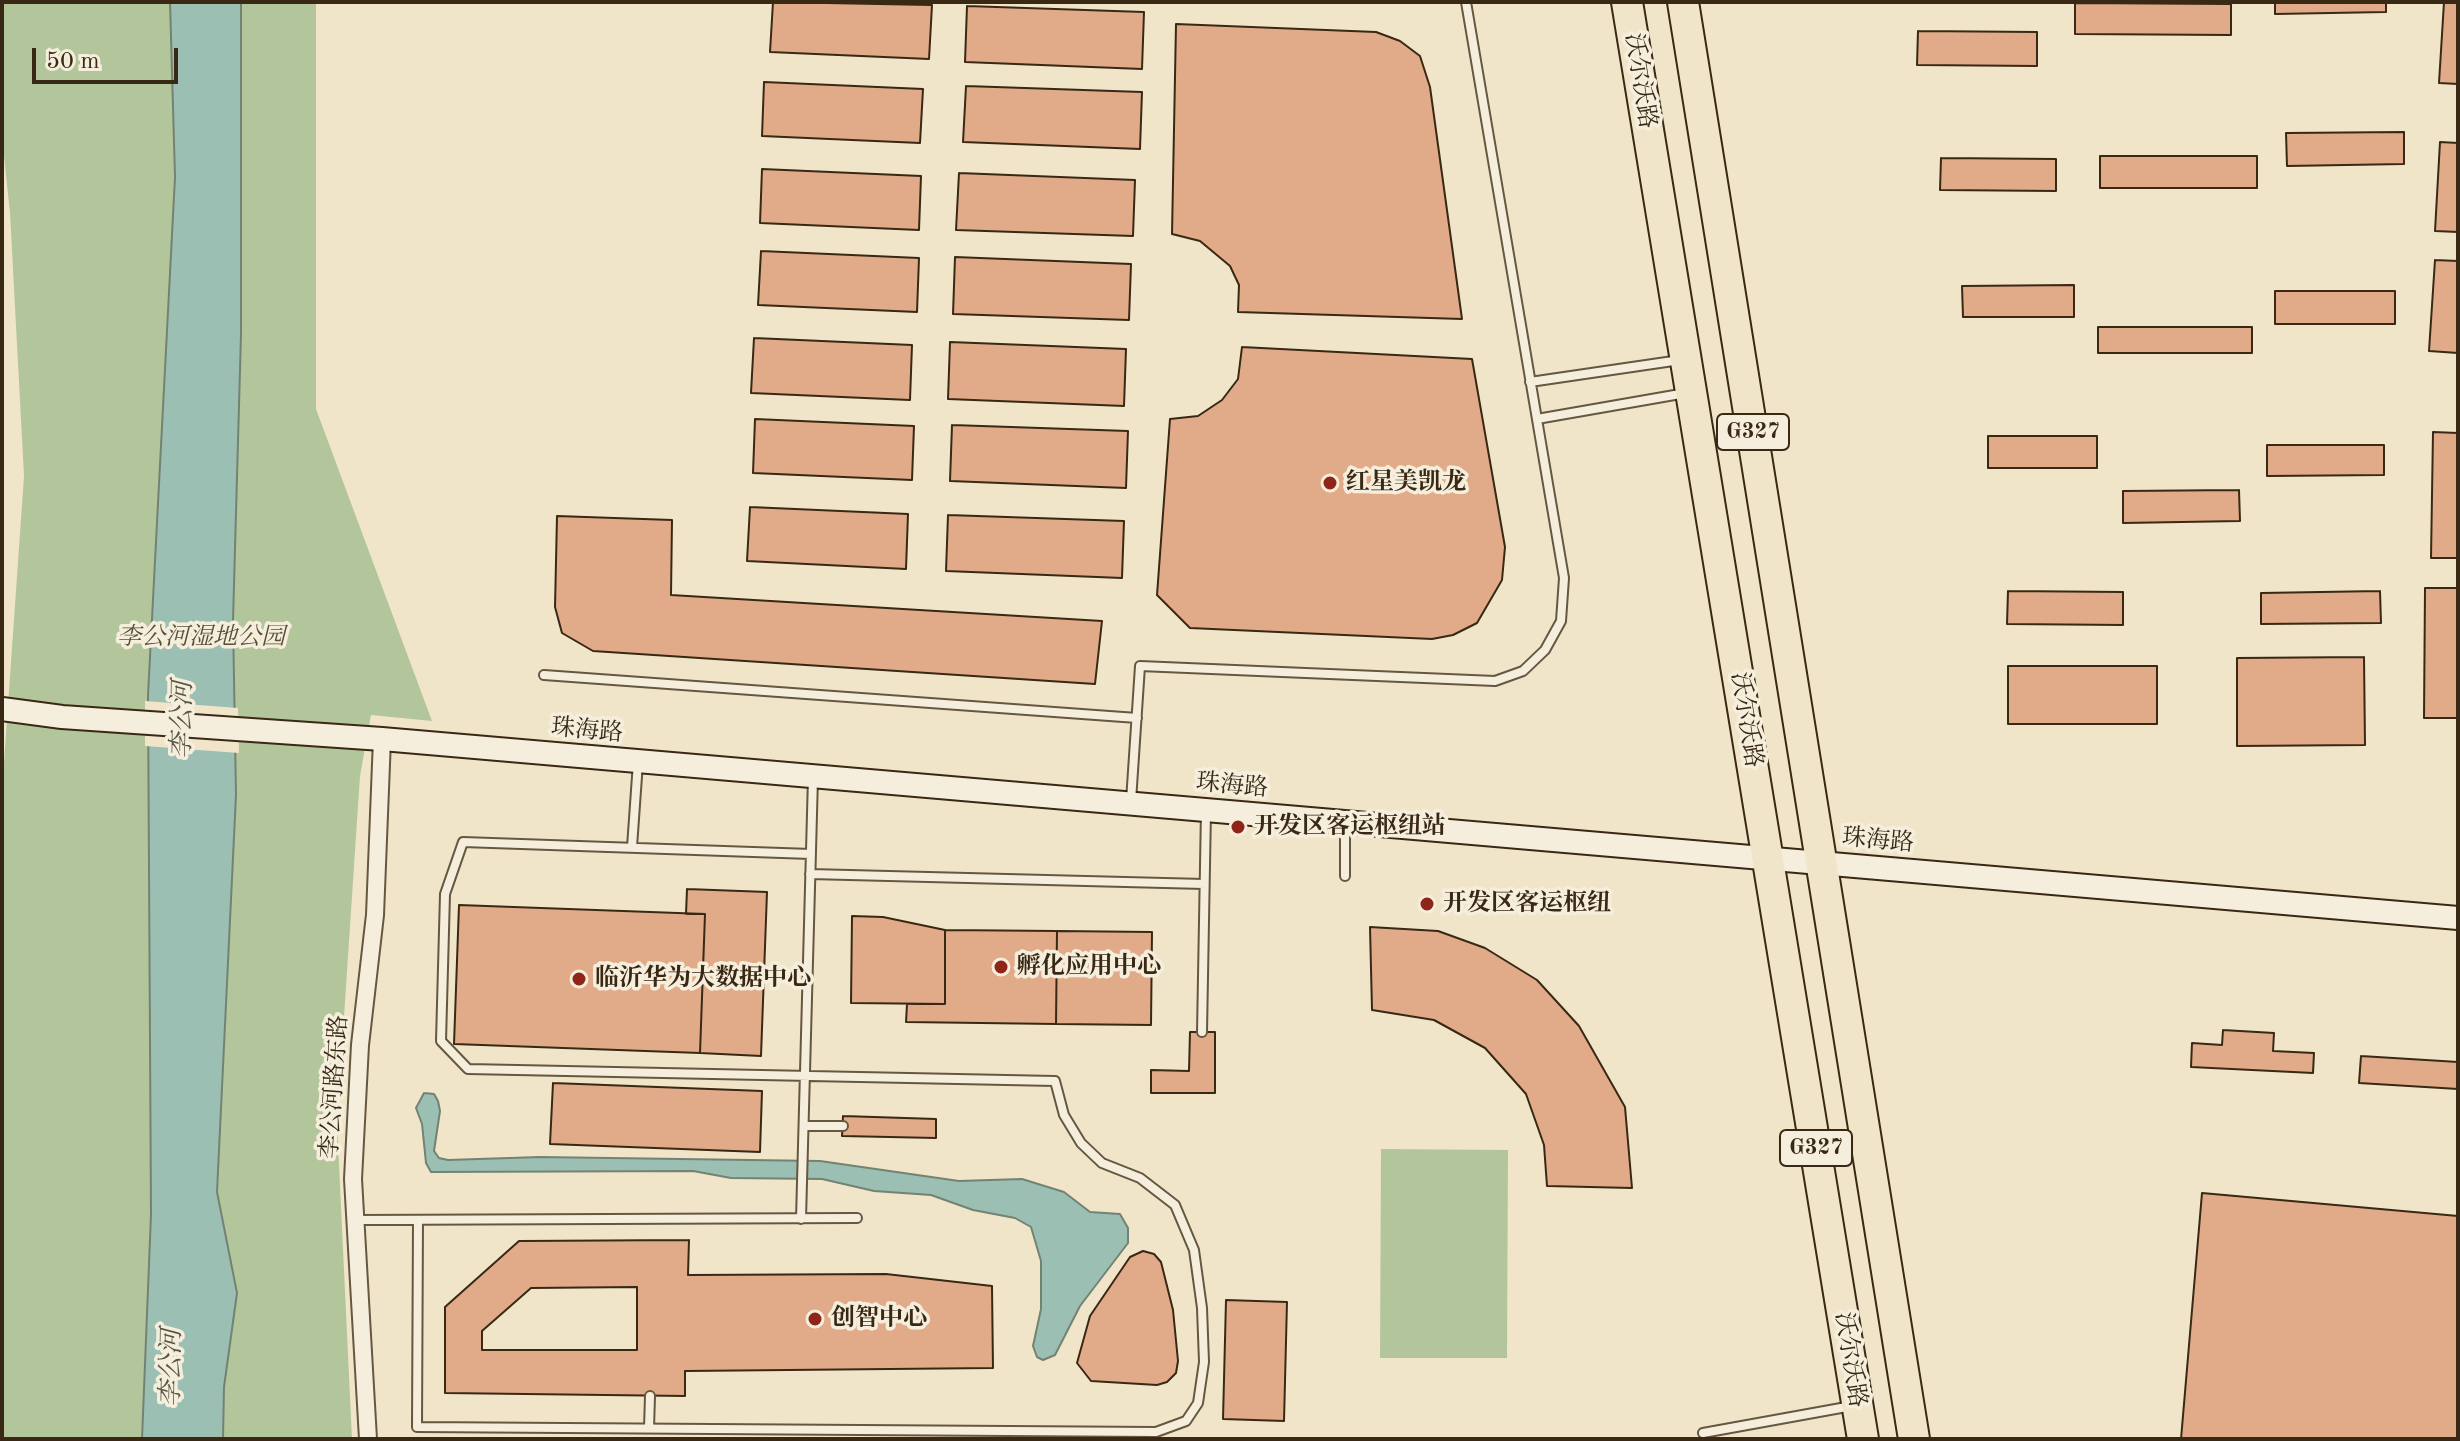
<!DOCTYPE html>
<meta charset="utf-8">
<style>
body{margin:0}
#map{position:relative;width:2460px;height:1441px;overflow:hidden;background:#f1e5c9;font-family:"Old Standard TT",serif}
canvas{display:block}
.frame{position:absolute;inset:0;border:4px solid #382814;pointer-events:none}
.scale{position:absolute;left:32px;top:48px;width:146px;height:36px;box-sizing:border-box;border:4px solid #382814;border-top:0;padding-left:10px;font-size:24px;line-height:28px;white-space:nowrap;color:#382814;-webkit-text-stroke:6px #f6eedc;paint-order:stroke}
</style>
<div id="map">
<canvas width="2460" height="1441"></canvas>
<div class="frame"></div>
<div class="scale">50 m</div>
</div>
<script>
const ctx = document.querySelector('canvas').getContext('2d');
ctx.lineJoin = 'round';
function fillPath(path, color) {
  ctx.fillStyle = color;
  ctx.fill(path, 'evenodd');
}
function poly(rows) {
  const path = new Path2D();
  for (const r of rows) {
    path.moveTo(r[0], r[1]);
    for (let i = 2; i < r.length; i += 2) path.lineTo(r[i], r[i + 1]);
  }
  return path;
}
function strokePath(path, color, width, dash) {
  ctx.strokeStyle = color;
  ctx.lineWidth = width;
  ctx.lineCap = dash ? 'butt' : 'round';
  ctx.setLineDash(dash || []);
  ctx.stroke(path);
}
function label(font, color, halo, rows, align = 'center') {
  ctx.font = font + ' "Old Standard TT","Noto Serif SC",serif';
  ctx.lineWidth = 7;
  ctx.setLineDash([]);
  ctx.textBaseline = 'middle';
  ctx.strokeStyle = halo;
  ctx.fillStyle = color;
  for (const [text, x, y, turn = 0] of rows) {
    ctx.save();
    ctx.translate(x, y);
    ctx.rotate((+turn || 0) * Math.PI / 180);
    ctx.textAlign = isNaN(turn) ? turn : align;
    if (halo) ctx.strokeText(text, 0, 0);
    ctx.fillText(text, 0, 0);
    ctx.restore();
  }
}
fillPath(poly([
 [2,2,316,2,316,409,432,721,371,715,360,776,337,1122,352,1439,2,1439,2,791,24,476,10,213,2,137],
 [1381,1149,1508,1150,1507,1358,1380,1358]
]), '#b3c69b');
const water = poly([
 [170,2,241,2,241,334,233,621,236,795,217,1192,237,1293,224,1387,223,1439,142,1439,151,1214,148,695,175,177,170,2],
 [424,1093,434,1094,438,1101,440,1111,434,1151,439,1158,448,1160,540,1157,820,1161,959,1181,1022,1179,1064,1192,1090,1212,1120,1214,1128,1228,1128,1243,1080,1306,1055,1355,1043,1360,1037,1357,1033,1346,1041,1309,1041,1261,1031,1227,1015,1218,973,1210,931,1195,874,1191,822,1179,731,1178,693,1171,431,1172,426,1163,422,1124,416,1108,424,1093]
]);
fillPath(water, '#9bbfb2');
strokePath(water, '#738373', 2);
fillPath(poly([
 [145,701,238,708,239,753,145,746]
]), '#f1e5c9');
const building = poly([
 [773,2,932,5,929,59,770,52,773,2],
 [2275,2,2386,2,2386,12,2275,14,2275,2],
 [2444,2,2458,2,2458,84,2439,83,2444,2],
 [2075,3,2231,4,2231,35,2075,34,2075,3],
 [967,6,1144,12,1142,69,965,62,967,6],
 [1176,24,1376,32,1400,41,1420,56,1430,87,1462,319,1238,312,1239,285,1230,266,1200,241,1172,234,1176,24],
 [1918,31,2037,32,2037,66,1917,65,1918,31],
 [764,82,923,89,920,143,762,136,764,82],
 [966,86,1142,92,1140,149,963,142,966,86],
 [2404,132,2404,164,2287,166,2286,133,2404,132],
 [2440,142,2458,143,2458,232,2435,231,2440,142],
 [2100,156,2257,156,2257,188,2100,188,2100,156],
 [1941,158,2056,159,2056,191,1940,190,1941,158],
 [762,169,921,176,919,230,760,223,762,169],
 [959,173,1135,180,1133,236,956,230,959,173],
 [761,251,919,258,917,312,758,305,761,251],
 [955,257,1131,264,1129,320,953,314,955,257],
 [2435,260,2458,261,2458,353,2429,351,2435,260],
 [2074,285,2074,317,1963,317,1962,286,2074,285],
 [2275,291,2395,291,2395,324,2275,324,2275,291],
 [2098,327,2252,327,2252,353,2098,353,2098,327],
 [754,338,912,345,910,400,751,393,754,338],
 [950,342,1126,349,1124,406,948,399,950,342],
 [1242,347,1472,359,1505,547,1502,580,1477,623,1453,635,1432,639,1190,628,1157,595,1170,419,1198,416,1222,400,1238,379,1242,347],
 [755,419,914,426,912,480,753,473,755,419],
 [952,425,1128,431,1126,488,950,481,952,425],
 [2433,432,2458,433,2458,558,2431,558,2433,432],
 [1988,436,2097,436,2097,468,1988,468,1988,436],
 [2267,445,2384,445,2384,475,2267,476,2267,445],
 [2239,490,2240,521,2123,523,2123,491,2239,490],
 [750,507,908,514,906,569,747,561,750,507],
 [948,515,1124,521,1122,578,946,571,948,515],
 [557,516,672,520,671,595,1102,621,1095,684,593,651,562,633,555,607,557,516],
 [2425,588,2458,588,2458,718,2424,718,2425,588],
 [2008,591,2123,592,2123,625,2007,624,2008,591],
 [2380,591,2381,623,2261,624,2261,593,2380,591],
 [2364,657,2365,745,2237,746,2237,658,2364,657],
 [2008,666,2157,666,2157,724,2008,724,2008,666],
 [687,889,767,892,761,1056,700,1053,705,914,686,914,687,889],
 [459,905,705,914,700,1053,454,1044,459,905],
 [852,916,883,917,945,930,945,1004,851,1003,852,916],
 [1370,927,1438,931,1485,948,1537,980,1579,1026,1625,1107,1632,1188,1547,1186,1544,1145,1526,1094,1485,1048,1434,1020,1372,1010,1370,927],
 [945,930,1057,931,1056,1024,906,1022,907,1004,945,1004,945,930],
 [1057,931,1152,932,1151,1025,1056,1024,1057,931],
 [2223,1030,2274,1033,2273,1051,2314,1053,2313,1073,2191,1067,2192,1043,2222,1045,2223,1030],
 [1190,1032,1215,1032,1215,1093,1151,1093,1151,1070,1189,1071,1190,1032],
 [2361,1056,2458,1062,2458,1089,2359,1083,2361,1056],
 [553,1083,762,1091,760,1152,550,1144,553,1083],
 [843,1116,936,1119,936,1138,842,1136,843,1116],
 [2202,1193,2458,1216,2458,1439,2181,1439,2202,1193],
 [689,1240,688,1275,886,1274,992,1286,993,1368,685,1371,685,1396,445,1393,445,1307,519,1241,689,1240],
 [637,1287,637,1350,482,1350,482,1331,531,1288,637,1287],
 [1143,1251,1154,1254,1161,1262,1173,1310,1178,1361,1176,1373,1167,1382,1157,1385,1091,1381,1077,1363,1090,1316,1130,1257,1143,1251],
 [1226,1300,1287,1302,1284,1421,1223,1419,1226,1300]
]);
fillPath(building, '#e1aa89');
strokePath(building, '#382814', 2);
const lane = poly([
 [1530,382,1680,360],
 [1537,419,1686,393],
 [544,675,1137,718],
 [1131,801,1140,666,1495,681,1523,671,1545,650,1561,621,1564,578,1466,2],
 [1345,822,1345,876],
 [632,847,638,762],
 [810,874,1204,884],
 [1202,1032,1206,810],
 [804,1126,843,1126],
 [801,1219,813,777],
 [356,1220,857,1218],
 [418,1220,417,1427,1156,1432,1186,1421,1198,1403,1204,1362,1202,1308,1194,1250,1175,1205,1140,1178,1102,1163,1081,1143,1064,1115,1055,1081,468,1069,441,1041,445,894,463,842,811,854],
 [649,1428,650,1396],
 [1703,1433,1852,1406]
]);
const street = poly([
 [368,1439,353,1179,360,1045,375,915,382,739]
]);
const secondary = poly([
 [2,709,62,717,382,739,2458,918]
]);
const highway = poly([
 [1627,2,1863,1439],
 [1683,2,1914,1439]
]);
strokePath(lane, '#665741', 12);
strokePath(street, '#665741', 20);
strokePath(secondary, '#382814', 26);
strokePath(highway, '#382814', 34);
strokePath(lane, '#f6eedc', 8);
strokePath(street, '#f6eedc', 16);
strokePath(secondary, '#f6eedc', 22);
strokePath(highway, '#f1e5c9', 30);
for (const [x, y, r, color] of [
 [1330,483,8,"#8f2418"],
 [1238,827,8,"#8f2418"],
 [1427,904,8,"#8f2418"],
 [1001,967,8,"#8f2418"],
 [579,979,8,"#8f2418"],
 [815,1319,8,"#8f2418"]
]) {
  const dot = new Path2D();
  dot.arc(x, y, r, 0, 2 * Math.PI);
  ctx.fillStyle = color;
  ctx.fill(dot);
  strokePath(dot, '#f6eedc', 3);
}
for (const [x, y, w] of [
 [1753,432,72],
 [1816,1148,72]
]) {
  const box = new Path2D();
  box.roundRect(x - w / 2, y - 18, w, 36, 6);
  ctx.fillStyle = '#f6eedc';
  ctx.fill(box);
  strokePath(box, '#382814', 2);
}
label('bold 22px', '#382814', null, [
 ["G327",1753,432],
 ["G327",1816,1148]
]);
label('24px', '#382814', '#f6eedc', [
 ["沃尔沃路",1640,81,81],
 ["沃尔沃路",1746,720,81],
 ["珠海路",587,731,5],
 ["珠海路",1232,786,5],
 ["珠海路",1878,841,5],
 ["李公河路东路",335,1087,-86],
 ["沃尔沃路",1850,1360,81]
]);
label('bold 24px', '#382814', '#f6eedc', [
 ["红星美凯龙",1346,483],
 ["开发区客运枢纽站",1254,827],
 ["开发区客运枢纽",1443,904],
 ["孵化应用中心",1017,967],
 ["临沂华为大数据中心",595,979],
 ["创智中心",831,1319]
], 'left');
label('italic 24px', '#575036', '#f6eedc', [
 ["李公河湿地公园",201,638]
]);
label('italic 26px', '#565543', '#f6eedc', [
 ["李公河",183,720,-89],
 ["李公河",172,1368,-89]
]);
</script>
